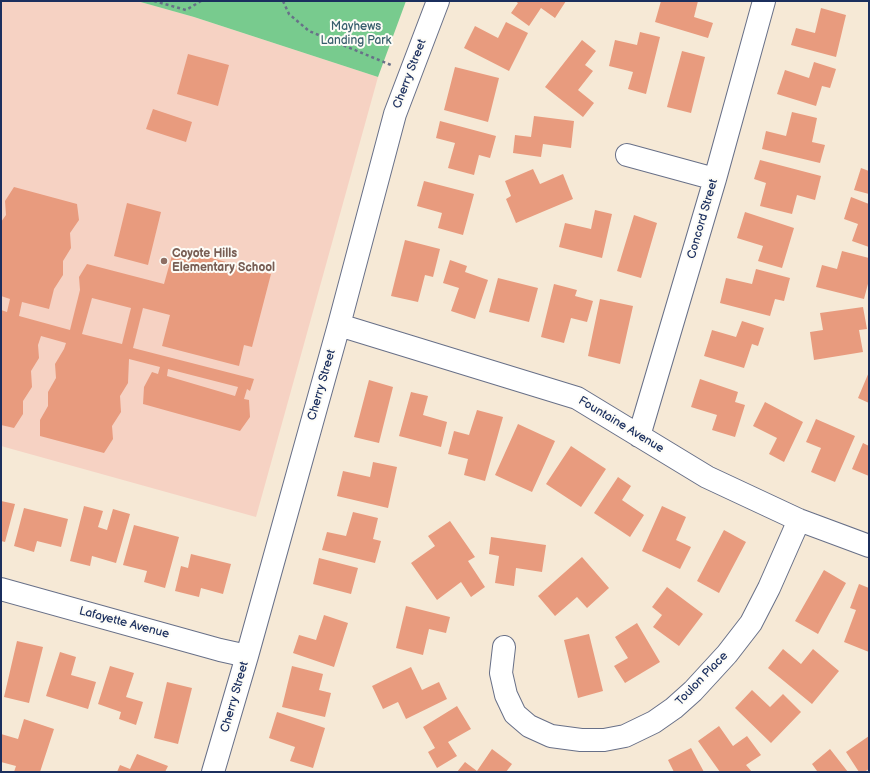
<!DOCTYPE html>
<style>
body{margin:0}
#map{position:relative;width:870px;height:773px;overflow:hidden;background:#f6e9d6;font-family:"Balsamiq Sans",sans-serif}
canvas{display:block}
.frame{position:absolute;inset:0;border:2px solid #1b2f5e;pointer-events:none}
</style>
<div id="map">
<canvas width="870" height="773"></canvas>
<div class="frame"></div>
</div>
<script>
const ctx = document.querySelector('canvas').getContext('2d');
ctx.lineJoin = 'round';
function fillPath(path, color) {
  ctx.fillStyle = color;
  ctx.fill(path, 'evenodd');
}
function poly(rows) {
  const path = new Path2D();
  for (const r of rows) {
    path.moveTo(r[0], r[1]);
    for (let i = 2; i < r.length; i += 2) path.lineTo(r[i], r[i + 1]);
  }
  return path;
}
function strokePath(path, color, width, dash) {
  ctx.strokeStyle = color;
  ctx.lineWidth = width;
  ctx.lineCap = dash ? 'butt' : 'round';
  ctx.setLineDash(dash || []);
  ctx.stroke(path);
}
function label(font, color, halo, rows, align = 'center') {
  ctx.font = font + ' "Balsamiq Sans",sans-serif';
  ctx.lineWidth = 4;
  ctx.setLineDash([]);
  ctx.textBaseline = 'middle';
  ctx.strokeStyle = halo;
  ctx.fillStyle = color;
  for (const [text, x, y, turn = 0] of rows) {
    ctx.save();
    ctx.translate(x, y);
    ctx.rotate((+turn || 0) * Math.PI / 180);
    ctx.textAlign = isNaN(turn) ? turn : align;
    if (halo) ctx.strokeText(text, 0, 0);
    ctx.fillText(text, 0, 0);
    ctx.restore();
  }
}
fillPath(poly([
 [1,1,137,1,194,17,378,77,256,517,1,446]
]), '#f6d2c3');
fillPath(poly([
 [137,1,406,1,378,77,194,17]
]), '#78cb8e');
fillPath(poly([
 [515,1,566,1,555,18,541,8,529,26,511,13,518,3],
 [661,1,698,1,694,17,713,23,708,38,655,22],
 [821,8,846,15,836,57,791,45,796,28,815,33],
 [506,22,528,33,509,71,464,48,475,26,498,38],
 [640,32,660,37,646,94,628,89,633,72,609,66,615,40,637,45],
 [582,40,596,51,585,65,593,71,578,90,594,103,583,117,545,87],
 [682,51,705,57,691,113,667,107],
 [188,54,229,65,218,106,177,94],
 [814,62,836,69,830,88,822,86,816,106,777,94,785,70,809,78],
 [455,67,499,78,488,122,444,110],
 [153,109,192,122,186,142,146,129],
 [792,112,817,118,812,142,825,145,820,163,762,149,766,131,786,136],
 [534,116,574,121,571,148,543,144,541,157,513,153,515,135,531,137],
 [440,121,496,136,490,158,479,155,474,175,448,168,455,143,436,138],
 [760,160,821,176,815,200,797,195,792,214,760,206,766,183,754,179],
 [861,168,869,171,869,194,854,190],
 [533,169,540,184,563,174,573,199,516,223,506,199,511,196,505,181],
 [424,181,474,194,463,235,438,228,442,213,417,206],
 [14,187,77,204,79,220,70,233,71,248,63,261,63,275,54,289,49,309,22,302,19,316,70,330,80,290,79,277,87,264,164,284,174,248,271,274,252,347,244,345,239,366,162,346,170,315,143,308,133,348,254,379,250,391,247,389,244,399,249,400,250,417,240,431,143,404,144,387,152,372,158,374,160,367,129,359,128,383,120,396,121,412,112,426,113,439,104,453,40,436,40,420,48,406,48,392,56,378,55,364,64,349,66,343,41,336,38,345,39,358,31,371,32,387,23,401,23,414,14,428,1,425,1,310,7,312,10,299,1,296,1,222,6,215,5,201],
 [92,298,131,308,122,344,82,334],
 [168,369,238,387,235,396,167,376],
 [851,197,869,204,869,247,852,241,858,224,844,219],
 [127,203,161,212,148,265,114,256],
 [595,210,612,214,602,258,559,247,565,223,591,229],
 [745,212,794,228,782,268,758,261,763,246,737,238],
 [634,215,657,223,641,278,617,271],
 [405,240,440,249,433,277,425,275,418,302,391,296],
 [842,251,869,258,869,280,864,299,816,287,822,265,837,269],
 [450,260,467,266,465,272,488,280,475,319,451,311,459,288,443,283],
 [756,269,790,278,784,301,775,299,770,316,720,303,726,278,752,284],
 [498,278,538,288,529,322,489,312],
 [554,284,577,290,575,296,593,301,587,322,571,318,564,343,541,337],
 [600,299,633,306,620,364,588,356],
 [863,307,867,329,859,330,863,352,814,360,810,332,823,330,820,313],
 [742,321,764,328,758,346,752,344,744,368,704,356,712,330,736,337],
 [869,372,869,403,858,398],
 [700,379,738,392,735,402,745,405,735,437,712,430,717,415,691,407],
 [369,380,393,387,379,443,354,437],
 [411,392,428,396,423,415,447,422,441,447,399,436],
 [765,402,803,422,784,462,769,454,777,438,753,426],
 [477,410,503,417,485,481,464,475,468,459,448,454,454,431,469,435],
 [816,419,855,436,835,482,811,472,821,448,806,442],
 [518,424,555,441,532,492,495,475],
 [863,443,869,446,869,476,852,469],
 [571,446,606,469,581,507,546,484],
 [373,462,397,467,388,508,337,496,343,471,370,477],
 [618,477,631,486,622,500,644,515,630,537,594,513],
 [1,501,15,504,5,542,1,541],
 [84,506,103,511,98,527,107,530,113,509,130,514,116,563,92,556,90,566,70,561],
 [662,506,686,517,676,540,691,547,680,569,642,551],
 [24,508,68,519,61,547,37,541,34,552,14,546],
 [353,512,378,518,373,539,381,541,375,563,322,550,327,532,346,536],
 [450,521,475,557,468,561,485,587,471,597,461,582,437,600,411,563,435,546,428,536],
 [134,525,179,537,165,588,144,582,147,571,123,565],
 [724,530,746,542,719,593,697,581],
 [491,537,546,545,542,572,516,568,514,586,495,583,499,556,489,554],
 [191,554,231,564,223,594,201,588,199,597,175,591,181,566,188,568],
 [582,557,609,588,587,608,577,597,555,616,538,596],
 [319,558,358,568,351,594,313,584],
 [824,570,846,583,818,634,795,621],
 [859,584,869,588,869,652,844,642,856,610,850,608],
 [667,587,703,614,679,646,653,627,662,615,652,607],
 [406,606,450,617,446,633,429,629,423,655,396,648],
 [324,615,348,623,334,667,293,653,299,635,316,640],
 [637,623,660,662,625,683,614,666,628,658,615,637],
 [589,634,603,691,578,698,564,640],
 [17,641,43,647,29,703,4,697],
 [783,649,801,664,813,649,839,671,812,704,768,668],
 [60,652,76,657,71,675,96,682,88,709,46,696],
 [110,666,134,673,126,697,143,702,136,725,119,719,121,712,98,704],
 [292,666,323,674,319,690,331,693,325,717,282,707],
 [411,667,422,690,439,682,447,699,406,719,398,702,383,709,372,686],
 [167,682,192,688,178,744,154,738],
 [752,690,770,707,783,694,801,712,771,743,735,708],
 [457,706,471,729,448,742,457,756,437,768,428,752,435,748,423,727],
 [277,712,325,728,313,768,290,761,295,747,269,738],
 [24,719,54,729,40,772,14,772,16,766,1,762,1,734,18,739],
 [719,726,733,746,747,736,761,755,746,765,752,772,720,772,698,741],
 [869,736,869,769,864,772,859,772,846,752],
 [691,748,704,772,674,772,668,760],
 [492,749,512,764,506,772,457,772,465,762,477,771],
 [830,749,848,772,816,772,817,771,812,764],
 [137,754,168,766,165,772,117,772,120,765,130,769]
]), '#e89b7e');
const minor = poly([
 [627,155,715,179],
 [339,325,577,398,707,477,799,520,869,546],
 [639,436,715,179,764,1],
 [1,589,220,650,247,656],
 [504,647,501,673,506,695,515,714,529,726,551,736,581,740,604,740,625,736,654,722,674,708,693,691,727,654,751,623,769,588,799,520],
 [213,772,247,656,339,325,395,114,438,1]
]);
strokePath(minor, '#687088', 24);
strokePath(poly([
 [154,1,186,10,201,1],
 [283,1,289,14,309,31,391,65]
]), '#687088', 2.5, [3, 3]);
strokePath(minor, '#fff', 22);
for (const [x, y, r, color] of [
 [164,261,4,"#8d6e63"]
]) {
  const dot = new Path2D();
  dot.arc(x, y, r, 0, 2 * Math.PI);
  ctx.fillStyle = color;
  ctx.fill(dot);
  strokePath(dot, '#fdfcf7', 1.5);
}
label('12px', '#375e6c', '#fdfcf7', [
 ["Mayhews",356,27],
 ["Landing Park",356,41]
]);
label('12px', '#1b2f5e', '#fdfcf7', [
 ["Cherry Street",410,74,-69],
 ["Concord Street",703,219,-74],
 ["Cherry Street",322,385,-74],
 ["Fountaine Avenue",621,425,31],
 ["Lafayette Avenue",124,623,15],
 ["Toulon Place",702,679,-46],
 ["Cherry Street",235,697,-74]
]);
label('bold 12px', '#785e54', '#fdfcf7', [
 ["Coyote Hills",172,254],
 ["Elementary School",172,268]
], 'left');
</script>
